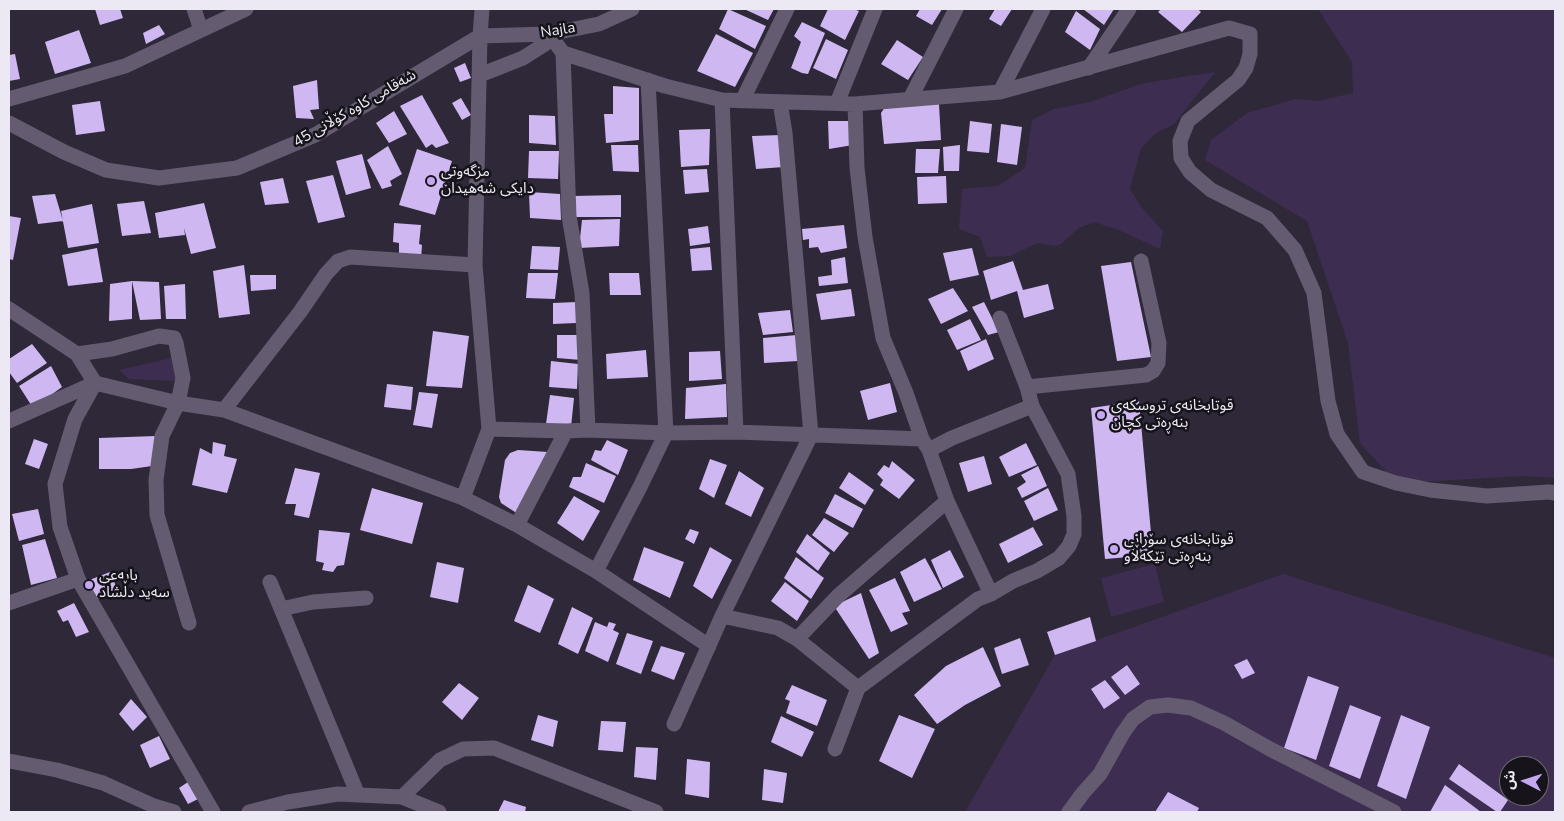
<!DOCTYPE html>
<meta charset="utf-8">
<style>
body{margin:0}
#map{position:relative;width:1564px;height:821px;overflow:hidden;background:#2f2839;font-family:"Nunito Sans","Noto Sans Arabic",sans-serif}
canvas{display:block}
.frame{position:absolute;inset:0;border:10px solid #ede9f4;pointer-events:none}
.north{position:absolute;left:1499px;top:756px;width:50px;height:50px;box-sizing:border-box;background:#16131a;border:1px solid #6c6971;border-radius:50%;rotate:275deg;font-size:14px;font-weight:700;line-height:20px;text-align:center;color:#ede9f4}
.north::after{content:'';display:block;margin:auto;width:18px;height:22px;background:#c5a6f0;clip-path:polygon(50% 0,100% 100%,50% 72%,0 100%)}
</style>
<div id="map">
<canvas width="1564" height="821"></canvas>
<div class="frame"></div>
<div class="north">ش</div>
</div>
<script>
const ctx = document.querySelector('canvas').getContext('2d');
ctx.lineJoin = 'round';
function fillPath(path, color) {
  ctx.fillStyle = color;
  ctx.fill(path, 'evenodd');
}
function poly(rows) {
  const path = new Path2D();
  for (const r of rows) {
    path.moveTo(r[0], r[1]);
    for (let i = 2; i < r.length; i += 2) path.lineTo(r[i], r[i + 1]);
  }
  return path;
}
function strokePath(path, color, width, dash) {
  ctx.strokeStyle = color;
  ctx.lineWidth = width;
  ctx.lineCap = dash ? 'butt' : 'round';
  ctx.setLineDash(dash || []);
  ctx.stroke(path);
}
function label(font, color, halo, rows, align = 'center') {
  ctx.font = font + ' "Nunito Sans","Noto Sans Arabic",sans-serif';
  ctx.lineWidth = 5;
  ctx.setLineDash([]);
  ctx.textBaseline = 'middle';
  ctx.strokeStyle = halo;
  ctx.fillStyle = color;
  for (const [text, x, y, turn = 0] of rows) {
    ctx.save();
    ctx.translate(x, y);
    ctx.rotate((+turn || 0) * Math.PI / 180);
    ctx.textAlign = isNaN(turn) ? turn : align;
    if (halo) ctx.strokeText(text, 0, 0);
    ctx.fillText(text, 0, 0);
    ctx.restore();
  }
}
fillPath(poly([
 [1318,9,1555,9,1555,478,1523,476,1396,483,1360,443,1348,343,1307,221,1205,160,1211,140,1247,113,1296,99,1318,101,1353,93,1352,62],
 [1215,72,1174,124,1156,133,1141,148,1130,189,1142,208,1163,231,1160,249,1119,230,1094,222,1079,228,1061,244,1054,246,1038,243,1010,256,987,257,980,237,959,229,962,189,998,186,1025,168,1032,120,1054,109,1090,102,1144,83],
 [176,357,176,381,129,379,119,370],
 [1155,564,1164,602,1111,617,1101,578],
 [1283,574,1555,658,1555,812,965,812,1055,655],
 [1509,766,1539,766,1539,796,1509,796]
]), '#3d2e51');
fillPath(poly([
 [95,9,120,9,123,18,100,25],
 [728,9,766,26,755,49,719,29],
 [744,9,774,9,768,20],
 [828,9,853,9,859,11,845,40,820,26],
 [920,9,942,9,932,25,916,16],
 [995,9,1012,9,1001,26,989,19],
 [1083,9,1114,9,1104,25],
 [1161,9,1198,9,1201,12,1182,32,1158,12],
 [1076,11,1100,29,1090,50,1065,32],
 [802,22,825,33,808,74,802,73,791,68,801,42,794,36],
 [159,25,165,34,146,44,143,33],
 [79,30,91,63,55,74,45,42],
 [716,34,753,53,735,87,697,71],
 [826,39,848,50,836,79,813,68],
 [897,40,923,57,908,80,881,64],
 [15,54,20,79,9,81,9,55],
 [465,63,471,78,460,82,454,68],
 [317,80,319,109,310,110,314,119,296,118,293,86],
 [613,86,639,88,639,140,606,143,604,114,613,114],
 [422,95,449,143,436,148,432,144,426,148,400,106],
 [461,98,471,115,462,120,452,103],
 [100,101,105,131,76,135,72,105],
 [939,104,941,140,884,144,881,113,885,107],
 [394,111,407,134,389,143,376,123],
 [529,115,555,116,556,145,529,143],
 [828,121,853,121,853,145,829,149],
 [970,121,992,124,989,153,967,151],
 [1001,124,1022,127,1017,165,997,162],
 [710,129,709,165,681,167,679,130],
 [781,135,784,167,756,169,752,136],
 [611,145,638,145,639,172,613,171],
 [960,145,959,171,944,171,943,147],
 [388,146,402,174,390,181,392,186,382,189,367,160],
 [417,149,452,161,435,215,399,205],
 [916,149,940,149,938,173,915,173],
 [529,151,559,151,558,179,528,178],
 [362,154,371,188,346,195,336,161],
 [707,169,709,192,685,194,683,170],
 [333,175,345,217,318,223,306,181],
 [946,176,947,203,918,204,917,177],
 [283,178,289,203,265,205,260,182],
 [529,192,560,194,561,220,530,218],
 [55,194,63,221,38,224,32,196],
 [621,195,621,217,573,217,573,196],
 [144,201,151,233,122,236,117,204],
 [204,203,216,248,191,254,184,228,185,235,159,238,155,213],
 [92,204,99,243,68,248,61,211],
 [9,216,21,218,13,260,9,259],
 [620,219,619,246,579,248,582,220],
 [394,223,421,225,419,244,422,245,421,259,399,258,399,243,393,242],
 [844,225,847,248,821,253,818,247,809,248,809,239,803,240,802,229],
 [708,226,710,243,690,246,688,229],
 [532,246,560,247,558,270,530,269],
 [710,247,712,270,692,271,690,249],
 [97,248,103,282,68,286,62,255],
 [972,248,979,275,950,281,943,253],
 [845,257,848,283,819,286,818,277,832,275,831,260],
 [1013,261,1023,290,1048,284,1054,309,1024,318,1017,291,991,300,983,271],
 [1131,262,1151,357,1117,361,1101,266],
 [244,265,250,314,219,318,213,271],
 [528,273,558,273,555,299,526,298],
 [609,273,639,273,641,295,610,295],
 [250,275,276,275,276,289,251,291],
 [132,281,159,282,161,319,140,320,132,281,132,319,109,321,110,284],
 [185,284,186,319,166,319,164,286],
 [953,288,968,311,941,324,928,299],
 [851,289,855,316,821,320,816,294],
 [577,302,576,323,553,324,553,303],
 [984,302,999,332,988,335,972,307],
 [790,310,793,332,763,335,758,313],
 [970,319,981,340,957,350,947,330],
 [433,331,469,336,462,388,426,386],
 [557,335,581,335,581,360,557,358],
 [797,335,798,361,764,363,763,338],
 [986,339,994,359,968,371,960,351],
 [32,344,47,363,17,383,9,372,9,359],
 [646,350,648,377,607,379,606,354],
 [720,351,722,379,689,381,689,352],
 [551,361,578,364,577,389,549,387],
 [51,366,62,387,33,408,19,386],
 [890,383,897,412,868,420,860,391],
 [387,384,413,387,411,410,384,407],
 [726,384,727,417,685,419,686,388],
 [419,392,438,394,432,428,413,425],
 [550,395,574,398,571,427,546,424],
 [1139,401,1153,555,1105,559,1091,408],
 [156,436,152,466,131,469,99,469,99,438],
 [34,439,48,444,39,469,25,464],
 [607,440,628,450,618,475,591,460,595,450,601,451],
 [213,442,226,445,224,456,237,459,227,493,192,485,200,448,212,454],
 [1026,443,1037,465,1009,477,999,457],
 [518,450,548,452,520,513,515,512,501,503,499,497,505,460,510,453],
 [984,456,992,484,968,492,959,463],
 [710,459,727,465,714,498,699,489],
 [892,461,915,480,899,499,880,485,883,480,877,474,884,465,889,468],
 [586,463,616,476,604,503,569,487,573,477,581,477],
 [1038,466,1047,486,1022,498,1017,488,1026,482,1021,475],
 [295,468,320,473,309,518,294,515,296,504,285,504],
 [739,471,764,488,751,517,725,504],
 [849,472,874,490,865,505,839,488],
 [372,488,423,503,412,544,360,530],
 [1048,488,1058,510,1034,521,1024,501],
 [835,494,863,509,853,528,825,513],
 [574,496,600,511,583,541,557,523],
 [38,509,44,534,19,541,12,514],
 [824,518,849,533,834,552,812,535],
 [1033,527,1043,545,1008,563,999,544],
 [690,529,699,532,694,544,685,539],
 [319,530,350,533,344,565,337,566,333,572,322,570,324,563,316,561],
 [807,534,830,553,818,571,796,552],
 [45,539,57,578,31,585,22,545],
 [644,547,684,562,670,598,633,580],
 [710,547,732,560,712,599,693,586],
 [950,550,964,577,943,588,931,560],
 [796,557,824,578,811,599,784,578],
 [925,558,942,589,914,602,900,572],
 [437,562,464,568,458,603,430,597],
 [110,572,118,591,96,600,87,581],
 [895,578,910,611,902,613,908,624,891,632,869,590],
 [785,582,809,601,797,621,771,601],
 [528,585,554,599,540,633,514,621],
 [861,593,879,653,869,659,834,606],
 [74,603,89,632,76,637,68,620,63,622,57,611],
 [572,607,593,618,578,654,558,644],
 [1090,617,1096,641,1055,655,1047,632],
 [595,622,607,627,609,622,616,624,613,630,619,633,608,662,585,651],
 [627,633,653,641,641,674,616,664],
 [1020,638,1029,665,1002,674,994,648],
 [661,646,685,653,674,680,651,671],
 [983,647,1001,686,965,705,937,724,914,695,946,666],
 [1247,659,1255,673,1242,679,1234,665],
 [1127,665,1140,684,1125,695,1111,677],
 [1308,676,1339,687,1316,760,1284,748],
 [1105,680,1120,698,1104,709,1091,689],
 [459,683,479,698,462,720,442,702],
 [792,685,827,700,817,726,786,713,790,701,785,699],
 [131,699,147,717,133,731,119,714],
 [1350,705,1381,717,1360,779,1329,766],
 [538,715,558,721,553,747,531,740],
 [899,715,935,729,912,778,879,761],
 [1401,715,1430,727,1406,799,1377,786],
 [781,716,814,732,802,757,771,742],
 [601,721,626,722,623,752,598,750],
 [159,736,170,759,150,768,140,745],
 [636,747,658,748,656,780,634,777],
 [687,759,710,762,709,798,685,794],
 [1459,764,1508,800,1500,812,1497,812,1449,779],
 [764,769,787,773,783,803,762,800],
 [188,782,198,799,188,804,179,788],
 [1445,785,1481,812,1430,812],
 [1168,792,1199,808,1197,812,1155,812],
 [504,800,526,807,525,812,498,812]
]), '#cfb8f2');
strokePath(poly([
 [194,9,201,30],
 [482,9,480,36,549,34,599,24,632,9],
 [563,53,665,86,722,100,855,104,1000,92,1229,28,1250,34,1250,54,1246,68,1238,80,1188,121,1180,141,1181,158,1190,172,1211,190,1267,218,1295,250,1314,293,1328,401,1337,434,1363,472,1396,483,1430,490,1487,496,1549,492,1555,493],
 [1089,68,1129,9],
 [480,75,523,58,545,44,549,34,563,53,569,216,582,293,588,430],
 [1000,92,1043,9],
 [9,99,125,66,246,9],
 [910,99,956,9],
 [722,100,736,432],
 [742,101,787,9],
 [837,103,875,9],
 [855,104,857,168,865,237,883,338,906,393,922,439,929,450,947,501,991,594],
 [9,123,64,152,106,170,159,178,237,168,315,135,480,36,475,265],
 [9,309,77,354,95,383,75,419,55,484,60,527,78,579,213,812],
 [77,354,112,349,159,336,174,338,176,343,183,378,178,403,162,436,156,480,157,515,189,623],
 [1027,387,1146,375,1153,371,1158,363,1159,343,1141,261],
 [224,410,300,312,326,274,338,261,350,257,475,265,489,429,463,498],
 [9,421,95,383,178,403,224,410,463,498,517,525,596,571,709,646],
 [489,429,566,431,588,430,666,433,736,432,922,439],
 [929,450,952,438,1032,406],
 [517,525,566,431],
 [596,571,640,487,666,433,648,80],
 [270,582,358,795],
 [9,603,78,579],
 [281,609,313,602,366,598],
 [722,616,778,628,797,639,858,688,835,749],
 [797,639,838,596,947,501],
 [858,688,978,599,991,594,1013,581,1037,571,1059,558,1069,546,1074,534,1074,516,1068,474,1032,406,1027,387,1000,318],
 [674,724,722,616,811,435,785,133,780,102],
 [9,761,57,770,103,783,154,806,174,812],
 [402,797,439,812],
 [249,812,288,802,338,794,402,797,440,760,463,749,494,748,656,812],
 [1069,812,1083,793,1100,774,1123,733,1133,719,1150,707,1168,705,1191,708,1224,723,1270,749,1394,812]
]), '#645b71', 15);
for (const [x, y, r, color] of [
 [431,181,5,"#c5a6f0"],
 [1101,415,5,"#c5a6f0"],
 [1114,549,5,"#c5a6f0"],
 [89,585,5,"#c5a6f0"]
]) {
  const dot = new Path2D();
  dot.arc(x, y, r, 0, 2 * Math.PI);
  ctx.fillStyle = color;
  ctx.fill(dot);
  strokePath(dot, '#16131a', 2);
}
label('15px', '#ede9f4', '#16131a', [
 ["Najla",558,31,-9],
 ["شەقامی کاوە کۆڵانی 45",355,109,-30]
]);
label('15px', '#ede9f4', '#16131a', [
 ["مزگەوتی",441,172],
 ["دایکی شەهیدان",441,189],
 ["قوتابخانەی تروسکەی",1111,406],
 ["بنەڕەتی کچان",1111,423],
 ["قوتابخانەی سۆرانی",1124,540],
 ["بنەڕەتی تێکەڵاو",1124,557],
 ["بایەعی",99,576],
 ["سەید دڵشاد",99,593]
], 'left');
</script>
